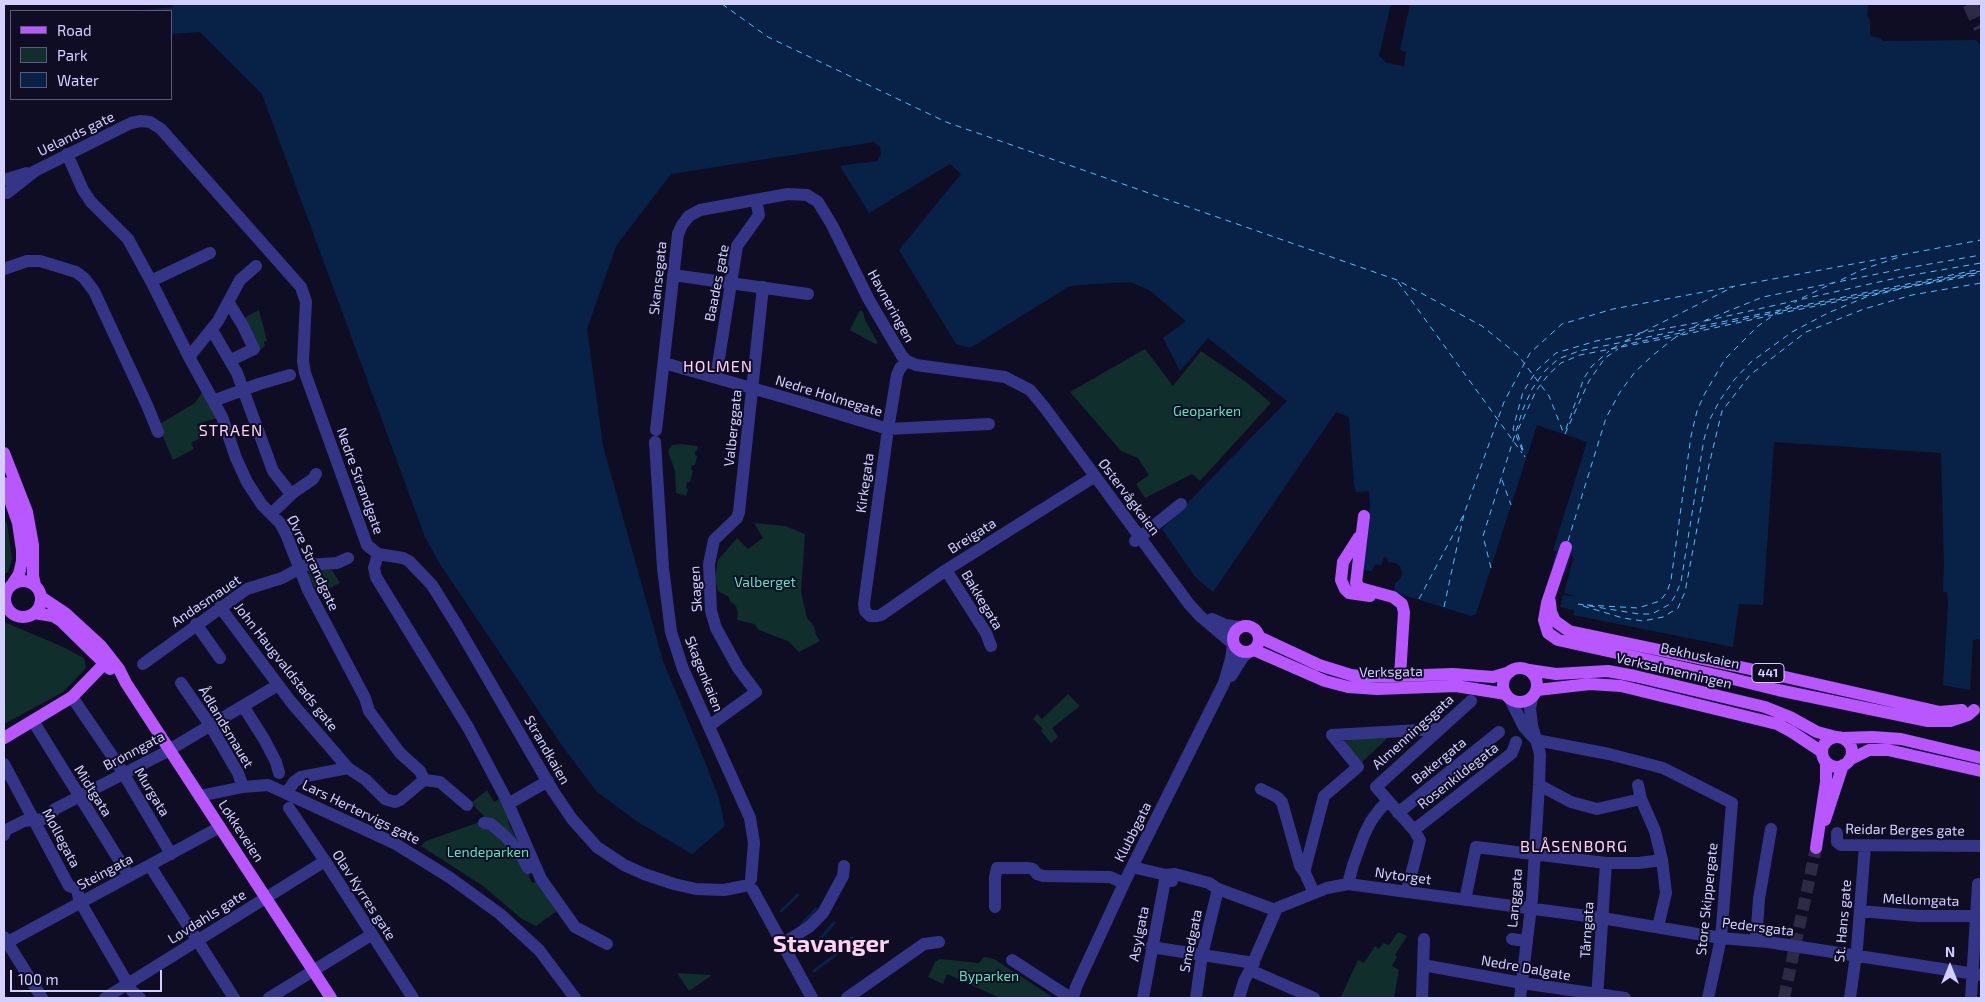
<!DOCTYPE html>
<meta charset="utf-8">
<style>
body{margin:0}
#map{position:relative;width:1985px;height:1002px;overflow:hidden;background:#0f0d24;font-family:"Exo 2",sans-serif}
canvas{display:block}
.frame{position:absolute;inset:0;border:5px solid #d3d0ff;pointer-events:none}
.legend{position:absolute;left:10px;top:10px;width:162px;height:90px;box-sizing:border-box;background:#0f0d24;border:1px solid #5d5b7c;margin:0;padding:6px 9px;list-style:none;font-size:15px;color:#d3d0ff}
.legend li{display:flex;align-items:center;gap:10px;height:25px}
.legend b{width:25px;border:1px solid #5d5b7c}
.north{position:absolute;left:1925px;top:942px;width:50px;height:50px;-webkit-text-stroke:4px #0f0d24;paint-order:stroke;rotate:0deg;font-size:14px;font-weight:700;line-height:20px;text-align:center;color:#d3d0ff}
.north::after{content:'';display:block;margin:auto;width:18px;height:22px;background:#d3d0ff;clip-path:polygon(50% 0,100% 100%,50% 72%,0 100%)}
.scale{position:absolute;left:10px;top:970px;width:152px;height:22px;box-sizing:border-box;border:2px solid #d3d0ff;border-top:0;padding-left:6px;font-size:15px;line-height:18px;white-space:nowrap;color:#d3d0ff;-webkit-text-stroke:4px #0f0d24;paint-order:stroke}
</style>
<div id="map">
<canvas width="1985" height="1002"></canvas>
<div class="frame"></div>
<ul class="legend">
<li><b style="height:6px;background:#b857ff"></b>Road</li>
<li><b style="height:14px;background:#0f2e2c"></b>Park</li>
<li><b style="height:14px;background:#082247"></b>Water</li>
</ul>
<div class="north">N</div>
<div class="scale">100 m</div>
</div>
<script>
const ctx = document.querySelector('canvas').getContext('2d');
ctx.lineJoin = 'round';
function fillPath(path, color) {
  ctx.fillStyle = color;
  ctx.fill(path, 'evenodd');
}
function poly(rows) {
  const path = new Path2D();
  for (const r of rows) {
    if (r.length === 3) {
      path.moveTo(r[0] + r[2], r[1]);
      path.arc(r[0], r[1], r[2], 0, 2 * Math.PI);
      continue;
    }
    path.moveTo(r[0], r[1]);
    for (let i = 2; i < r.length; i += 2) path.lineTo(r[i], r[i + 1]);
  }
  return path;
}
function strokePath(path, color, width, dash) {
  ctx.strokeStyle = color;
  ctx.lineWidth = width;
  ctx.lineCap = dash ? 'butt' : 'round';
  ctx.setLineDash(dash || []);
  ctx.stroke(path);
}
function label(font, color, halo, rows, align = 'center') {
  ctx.font = font + ' "Exo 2",sans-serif';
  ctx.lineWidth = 4;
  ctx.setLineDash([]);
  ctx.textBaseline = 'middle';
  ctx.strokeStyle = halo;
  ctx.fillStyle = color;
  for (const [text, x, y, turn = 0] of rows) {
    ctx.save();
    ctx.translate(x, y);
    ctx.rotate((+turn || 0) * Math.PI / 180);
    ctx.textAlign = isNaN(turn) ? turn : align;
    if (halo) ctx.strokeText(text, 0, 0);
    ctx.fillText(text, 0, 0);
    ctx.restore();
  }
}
fillPath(poly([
 [259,310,267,341,264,342,265,346,259,351,244,318],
 [860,310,863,312,865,320,878,343,875,344,850,330],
 [1145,349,1173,386,1201,351,1246,382,1271,403,1200,481,1192,474,1145,498,1136,484,1149,475,1138,458,1121,451,1070,392],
 [203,391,217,418,197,424,202,437,191,443,194,449,173,460,158,425,195,403],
 [681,444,698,446,697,451,695,451,695,455,697,456,695,465,692,465,691,470,693,470,690,482,687,482,686,488,688,489,686,496,676,493,675,471,668,451,672,445],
 [7,522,12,559,8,572,4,574,4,523],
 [754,523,785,526,805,534,801,592,807,618,814,626,816,635,820,641,799,652,788,641,759,630,754,624,737,620,738,614,736,606,730,601,729,597,718,591,715,578,718,560,737,538,748,549,763,538],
 [311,569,332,570,340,583,318,594,308,574],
 [4,622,61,646,84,658,86,668,63,692,4,724],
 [1068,694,1080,706,1052,728,1058,737,1051,743,1041,731,1043,729,1033,719,1037,714,1042,719],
 [1391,735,1360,764,1344,742,1349,739],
 [487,790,494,802,501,798,507,811,509,825,532,866,529,876,532,883,538,881,557,911,536,926,522,919,483,886,421,846,426,841,477,823,484,816,471,803],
 [1398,932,1407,936,1395,955,1397,957,1392,966,1399,970,1394,998,1341,997,1358,960,1364,963,1375,946,1379,949,1383,943,1389,945],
 [984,957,994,959,1054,998,1000,998,947,974,943,984,928,977,935,962,940,959,979,963],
 [677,973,711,975,711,976,689,991]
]), '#0f2e2c');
fillPath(poly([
 [171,4,1391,4,1379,55,1386,63,1404,66,1406,52,1400,50,1410,4,1868,4,1867,16,1870,20,1870,33,1871,36,1880,38,1883,41,1976,40,1981,45,1981,639,1973,640,1970,690,1943,685,1948,605,1947,592,1943,592,1944,562,1941,453,1774,442,1763,605,1739,604,1733,647,1573,615,1574,610,1560,607,1563,595,1577,597,1564,593,1574,557,1571,556,1566,573,1552,568,1556,551,1553,550,1587,442,1537,425,1476,614,1471,616,1394,592,1395,583,1400,579,1402,573,1400,566,1396,563,1388,562,1387,558,1384,557,1381,565,1375,564,1372,571,1364,570,1362,563,1370,506,1369,491,1356,492,1354,484,1349,417,1336,412,1213,592,1196,578,1162,529,1287,401,1208,338,1180,371,1163,338,1186,321,1149,290,1130,282,1077,285,1068,287,970,348,956,344,899,250,961,174,950,164,869,213,840,166,877,161,881,154,880,147,874,142,671,174,616,246,587,329,603,446,663,661,703,757,719,799,725,826,692,854,638,822,597,792,563,747,440,564,425,537,262,94,200,32,171,34,171,11,132,11,174,7]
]), '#082247');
strokePath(poly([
 [781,911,798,895],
 [801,925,816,909],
 [803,951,820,939,834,923],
 [814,971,834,956,852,937]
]), '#082247', 3);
strokePath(poly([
 [722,4,768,37,946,122,1397,280,1482,326,1518,355,1549,396,1564,434],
 [1841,280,1861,270,1902,256],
 [1398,282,1522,453],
 [1802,298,1835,282],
 [1785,308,1797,301],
 [1782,311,1981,271],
 [1777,314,1981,272],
 [1705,321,1901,277,1981,263],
 [1694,327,1706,320,1763,297,1907,268,1981,255],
 [1689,331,1778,312],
 [1643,332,1733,287],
 [1682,335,1773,315],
 [1625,341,1640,334],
 [1621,347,1624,345,1685,332],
 [1612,349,1620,344],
 [1566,429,1584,378,1592,366,1609,351],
 [1514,431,1513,429,1523,392,1537,370,1556,353,1596,341,1701,322],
 [1565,434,1589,381,1605,358,1618,349],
 [1516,435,1525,457],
 [1523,450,1517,432,1536,391,1548,375,1561,363,1580,355,1678,336],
 [1502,480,1511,505],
 [1568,541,1606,418,1620,392,1635,372,1652,356,1673,339,1690,329],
 [1491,568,1483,536,1523,409,1532,389,1544,372,1558,359,1579,351,1981,269],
 [1419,599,1463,516],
 [1578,604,1639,614,1652,614,1670,604,1675,596,1681,582,1704,439,1710,419,1720,400,1734,380,1751,362,1792,332,1828,313,1866,297,1909,287,1981,274],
 [1587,605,1638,608,1660,601,1667,592,1671,580,1691,436,1697,411,1704,395,1725,359,1758,326,1781,310],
 [1583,606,1623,618,1643,621,1663,617,1678,608,1685,592,1709,465,1722,411,1750,375,1806,332,1864,309,1912,295,1981,283],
 [1444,607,1464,514,1504,402,1530,353,1562,324,1613,309,1981,240]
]), '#5ebcff', 1, [6, 5]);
strokePath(poly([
 [1784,998,1816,848]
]), '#2c2a45', 12, [12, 6]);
strokePath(poly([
 [1970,4,1981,28]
]), '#2c2a45', 15, [15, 8]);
strokePath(poly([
 [67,154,83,190,91,202,128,239,151,281,189,357,222,417,236,458,247,482,262,505,280,523,286,534,308,590,365,698,369,711,400,753,420,771,424,780],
 [4,180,27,173],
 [7,193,35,171,131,123,141,121,150,122,161,129,301,287,306,302,303,361,305,373,367,545,378,554,403,558,409,561,432,585,458,627,553,791,572,819,597,847,624,865,644,874,674,884,696,889,724,890,744,886],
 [4,269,27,261,40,261,76,272,84,278,94,291,147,405,158,432],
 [673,275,808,294],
 [151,281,210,253],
 [229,303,243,326,254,349,231,360],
 [212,330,237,373,273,471,291,494],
 [189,357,218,321,240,280,256,266],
 [907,361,900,368,897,375,888,429,864,604,865,611,870,616,877,616,881,615,946,570,1094,477],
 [664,363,790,399,888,429,989,424],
 [716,377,737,246,759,215,756,200],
 [213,401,259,384,290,375],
 [656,430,678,234,682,225,689,216,700,210,788,194,807,195,818,202,832,225,869,300,902,356,907,361,916,365,1005,377,1030,390,1045,408,1189,604,1200,616,1233,644],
 [655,442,663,568,671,632,683,669,750,818,754,843,751,879],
 [272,513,294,492,313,479,316,474],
 [1135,541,1181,504],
 [378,554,374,568,376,577,469,729,506,799,541,879,575,927,607,944],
 [946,570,986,633,991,646],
 [220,607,291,702,348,768],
 [1212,619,1225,625,1240,627],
 [196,624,220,658],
 [143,664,247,589,282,578,306,565,337,563,348,558],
 [1231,676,1243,657,1249,652],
 [181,683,210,725,238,773,243,787],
 [72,697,119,766,171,854],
 [1510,699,1524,727,1534,738],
 [243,706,264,739,276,762,279,773],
 [33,721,129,876],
 [709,726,756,692,738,668,716,628,711,611,709,564,714,540,737,518,739,512,763,287],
 [1332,735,1438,729],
 [1536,740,1609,754,1663,768,1732,803,1721,938,1708,998],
 [4,764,69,886,77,889,79,899,86,912,132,991,140,998],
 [424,780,440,782,467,805],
 [1539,785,1571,802,1597,809,1641,799],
 [1638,785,1641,799,1655,831,1662,860,1666,893,1658,927],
 [1261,789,1277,797,1282,802,1300,866,1305,873],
 [287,792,294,782,301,777,348,768,366,780,385,799,395,802,400,800,424,780],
 [200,796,243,787,268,785,394,843,449,877,500,914,539,950,575,998],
 [508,804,548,781],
 [289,808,325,861,413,998],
 [1398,813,1499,732],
 [484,823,491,824,506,837,520,853,528,868],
 [1414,830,1512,753,1516,742],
 [1837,833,1837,842,1841,845,1981,846],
 [4,835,6,830,24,821,44,819,50,816,55,809,164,753,278,685],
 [150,866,234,998],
 [1132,867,1166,875,1172,881],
 [1166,875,1175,874,1209,883,1218,889,1275,910],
 [1348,884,1353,865,1364,835,1371,821,1380,809,1388,801],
 [753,890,812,998],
 [1407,891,1420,840,1414,830,1376,787,1471,701],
 [1314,893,1305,873,1305,869,1324,796,1358,767,1332,735],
 [1465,900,1476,847,1606,863,1639,863,1662,860],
 [995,907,995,877,997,868,1029,868,1033,869,1037,874,1043,876,1110,877,1124,883],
 [1860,911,1918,916,1981,916],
 [4,937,42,998],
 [1512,939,1526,941],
 [1756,941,1759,899,1771,829],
 [4,944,220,827],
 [782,944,809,927,823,913,843,876,844,866],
 [1151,947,1254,963],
 [1012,960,1066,995,1073,997],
 [1423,965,1522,983,1625,998],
 [1250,970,1314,998],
 [105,998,325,861],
 [269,998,371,935],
 [847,998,924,944,939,942],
 [1073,998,1076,987,1127,877,1224,683,1231,659,1233,645],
 [1143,998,1166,875],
 [1196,998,1202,955,1218,889],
 [1239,998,1244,981,1250,970,1277,908,1327,888,1348,884,1602,918,1721,938,1768,942,1981,975],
 [1422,998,1424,939],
 [1520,998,1532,899,1539,785,1540,754,1532,725,1530,708,1532,698],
 [1597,998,1606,863],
 [1850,998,1857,948,1865,846],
 [1971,998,1978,884]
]), '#343586', 12);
strokePath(poly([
 [4,453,27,512,33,545,33,576,35,585],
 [4,483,18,523,22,550,22,561,19,574,13,583],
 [1364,516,1356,583,1360,588,1393,597,1402,604,1404,612,1400,676],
 [1359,537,1343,562,1341,580,1345,589,1349,593,1370,596],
 [1566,547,1547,603,1544,620,1548,633,1558,640,1725,677,1778,690,1928,721,1950,721,1968,715,1974,710],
 [23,599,18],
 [41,597,65,613,101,646,119,669,126,683,331,998],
 [1550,602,1551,612,1555,621,1569,631,1750,669,1940,712,1962,710],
 [34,613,53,616,61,621,110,669],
 [1246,639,13],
 [1259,637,1319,665,1351,675,1368,677,1453,674,1493,677,1510,672],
 [1254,650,1325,681,1348,687,1377,689,1456,686,1506,694],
 [1520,685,17],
 [1529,670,1556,674,1608,671,1635,676,1765,707,1790,717,1817,732,1836,737],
 [1537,690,1590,684,1621,686,1777,724,1792,732,1822,752],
 [1837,752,15],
 [4,738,72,697,105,663],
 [1842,738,1872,737,1901,739,1981,758],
 [1849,760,1869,750,1888,750,1981,771],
 [1825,820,1843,765],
 [1816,848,1826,782,1826,762]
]), '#b857ff', 12);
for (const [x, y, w] of [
 [1768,673,32]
]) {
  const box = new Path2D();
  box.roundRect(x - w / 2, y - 9.5, w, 19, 4);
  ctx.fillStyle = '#0f0d24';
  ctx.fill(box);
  strokePath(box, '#d3d0ff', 1);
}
label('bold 12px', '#d3d0ff', null, [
 ["441",1768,673]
]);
label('14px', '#d3d0ff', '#0f0d24', [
 ["Uelands gate",76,134,-26],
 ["Skansegata",658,278,-84],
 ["Baades gate",717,283,-79],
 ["Havneringen",891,306,61],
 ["Nedre Holmegate",829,396,17],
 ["Valberggata",733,428,-84],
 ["Nedre Strandgate",360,481,70],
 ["Kirkegata",865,483,-82],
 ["Østervågkaien",1129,497,53],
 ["Breigata",972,536,-32],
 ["Øvre Strandgate",313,563,65],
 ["Skagen",696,589,-93],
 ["Bakkegata",982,600,59],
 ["Andasmauet",206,601,-34],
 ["Bekhuskaien",1700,656,12],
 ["John Haugvaldstads gate",286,667,52],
 ["Verksalmenningen",1674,671,13],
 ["Verksgata",1391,672,-1],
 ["Skagenkaien",704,674,68],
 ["Ådlandsmauet",226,727,59],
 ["Almenningsgata",1413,732,-42],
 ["Strandkaien",547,750,60],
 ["Brønngata",134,751,-28],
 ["Bakergata",1439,761,-39],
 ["Rosenkildegata",1458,776,-38],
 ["Midtgata",93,791,58],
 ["Murgata",152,792,59],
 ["Lars Hertervigs gate",361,812,26],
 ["Reidar Berges gate",1905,830,1],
 ["Løkkeveien",241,831,57],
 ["Klubbgata",1133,832,-63],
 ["Møllegata",61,838,62],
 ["Steingata",105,872,-28],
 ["Nytorget",1403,876,8],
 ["Olav Kyrres gate",364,895,57],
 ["Langgata",1515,898,-85],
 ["Store Skippergate",1707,899,-84],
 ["Mellomgata",1921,900,2],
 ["Løvdahls gate",207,917,-32],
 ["St. Hans gate",1843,921,-85],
 ["Pedersgata",1758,927,7],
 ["Tårngata",1587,930,-86],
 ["Asylgata",1139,934,-79],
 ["Smedgata",1191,941,-78],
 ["Nedre Dalgate",1526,968,10]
]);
label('14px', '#54e7bb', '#0f0d24', [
 ["Geoparken",1207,411],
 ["Valberget",765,582],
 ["Lendeparken",488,852],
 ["Byparken",989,976]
]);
ctx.letterSpacing = '1px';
label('16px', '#ffd2f1', '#0f0d24', [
 ["HOLMEN",718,367],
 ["STRAEN",231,431],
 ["BLÅSENBORG",1574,847]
]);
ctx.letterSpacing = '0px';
label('bold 24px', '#ffd2f1', '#0f0d24', [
 ["Stavanger",831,944]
]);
</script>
